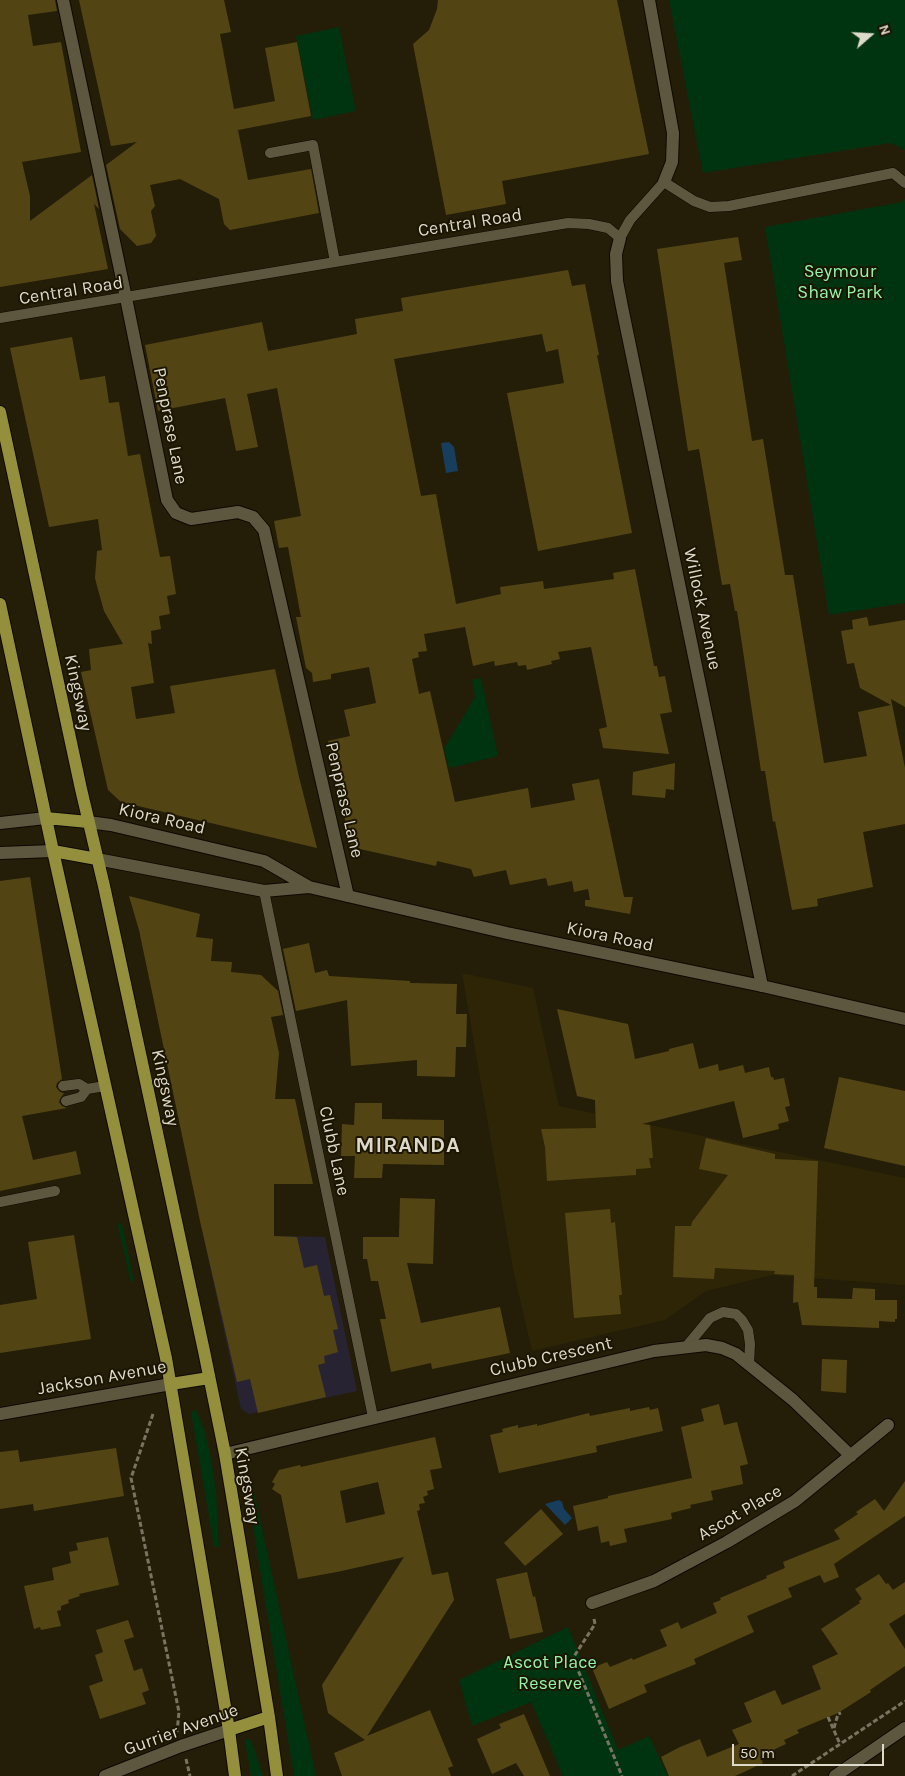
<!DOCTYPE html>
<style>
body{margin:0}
#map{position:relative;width:905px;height:1776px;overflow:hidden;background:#241e08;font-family:Karla,sans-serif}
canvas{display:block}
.north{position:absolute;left:845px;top:10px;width:50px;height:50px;-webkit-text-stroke:4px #1b1501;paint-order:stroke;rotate:71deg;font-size:14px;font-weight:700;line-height:20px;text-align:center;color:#ddd9cb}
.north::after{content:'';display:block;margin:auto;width:18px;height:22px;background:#ddd9cb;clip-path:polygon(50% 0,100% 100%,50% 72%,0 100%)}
.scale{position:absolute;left:732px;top:1744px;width:152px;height:22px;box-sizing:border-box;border:2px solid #ddd9cb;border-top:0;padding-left:6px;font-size:15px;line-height:18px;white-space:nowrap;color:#ddd9cb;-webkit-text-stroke:4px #1b1501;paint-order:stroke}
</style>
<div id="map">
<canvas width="905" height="1776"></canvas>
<div class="north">N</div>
<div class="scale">50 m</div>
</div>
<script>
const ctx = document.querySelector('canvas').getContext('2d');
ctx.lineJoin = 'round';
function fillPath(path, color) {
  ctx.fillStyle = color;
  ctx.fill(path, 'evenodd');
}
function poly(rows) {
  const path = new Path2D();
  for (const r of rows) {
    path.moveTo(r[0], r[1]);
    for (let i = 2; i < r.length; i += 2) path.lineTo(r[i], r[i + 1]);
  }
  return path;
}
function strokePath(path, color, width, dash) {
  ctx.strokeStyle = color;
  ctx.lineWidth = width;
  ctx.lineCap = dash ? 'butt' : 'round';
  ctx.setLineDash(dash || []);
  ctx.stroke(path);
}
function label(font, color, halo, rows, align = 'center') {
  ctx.font = font + ' Karla,sans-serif';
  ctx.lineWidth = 4;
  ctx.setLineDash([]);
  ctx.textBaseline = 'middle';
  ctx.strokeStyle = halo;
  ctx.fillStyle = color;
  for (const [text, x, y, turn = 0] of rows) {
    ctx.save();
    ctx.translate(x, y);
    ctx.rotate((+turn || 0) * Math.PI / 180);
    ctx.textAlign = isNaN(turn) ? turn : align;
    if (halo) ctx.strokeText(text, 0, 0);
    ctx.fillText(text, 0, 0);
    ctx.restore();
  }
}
fillPath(poly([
 [462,973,533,988,559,1106,905,1178,905,1285,772,1275,706,1291,665,1320,532,1351,513,1269]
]), '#2d2506');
fillPath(poly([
 [203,1234,325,1237,357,1391,249,1414,241,1409]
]), '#282333');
fillPath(poly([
 [669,0,905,0,905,151,900,147,890,143,703,173],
 [339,27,356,111,313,120,296,36],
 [905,199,905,603,829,615,765,227,902,202],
 [481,678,498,756,449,768,444,749,475,697,472,680],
 [117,1223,122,1224,134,1281,131,1282],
 [196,1410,204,1429,211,1459,216,1491,219,1547,214,1546,191,1412],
 [249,1475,251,1478,316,1776,294,1776,254,1533,248,1487],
 [568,1627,618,1750,649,1736,668,1776,563,1776,531,1702,472,1726,459,1680],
 [247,1739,251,1740,263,1776,251,1776,245,1740]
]), '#003410');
fillPath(poly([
 [449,442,454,447,458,471,446,473,441,443],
 [559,1500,562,1502,564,1509,572,1518,565,1525,545,1504]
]), '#173e5d');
fillPath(poly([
 [0,0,55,0,57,11,28,15,33,46,61,42,81,152,22,162,30,196,30,221,92,175,99,209,94,204,108,269,0,287],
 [79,0,224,0,231,32,220,34,234,109,275,101,265,48,297,42,311,116,238,130,248,180,311,169,319,213,230,230,224,224,219,199,180,179,150,185,155,206,151,211,156,236,151,243,137,246,120,229,106,165,137,142,111,146],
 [438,0,617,0,649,154,502,181,506,204,446,215,413,44,429,30,437,9],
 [738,237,742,260,724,263,752,441,763,439,785,575,793,575,824,763,867,756,858,712,891,705,860,688,854,663,847,664,841,631,853,629,852,620,867,617,869,626,905,620,905,707,891,699,905,768,905,824,863,832,873,887,817,899,818,906,792,910,775,821,773,822,765,771,761,771,737,611,735,611,730,584,722,585,699,449,688,451,657,249],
 [568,270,572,286,585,284,599,355,597,355,632,533,538,551,507,393,564,383,558,349,546,352,542,334,394,359,421,496,436,494,456,604,501,594,500,587,543,581,544,589,614,579,613,573,635,569,654,666,657,666,659,677,665,676,672,712,660,714,669,754,603,748,599,729,607,727,591,647,558,652,560,659,551,661,552,664,527,670,526,665,518,666,517,662,495,666,494,661,473,666,465,627,424,634,427,651,418,652,419,657,412,659,419,694,430,691,455,802,528,788,531,808,575,800,572,784,599,779,624,897,633,897,630,914,585,906,585,900,590,900,588,889,574,892,572,881,548,886,546,878,510,885,506,870,474,877,471,869,437,861,436,866,351,847,328,741,350,736,344,710,376,703,369,667,331,674,331,679,313,682,312,673,306,668,296,617,301,617,288,547,279,548,274,521,301,516,277,388,247,394,258,447,236,451,225,398,158,411,145,345,262,322,268,351,357,334,355,319,403,311,401,298],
 [72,337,80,380,105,376,109,403,119,402,128,456,140,454,160,557,170,556,176,594,167,596,170,614,159,616,161,629,151,631,152,644,148,643,154,683,131,687,136,719,175,713,170,686,275,669,299,777,317,848,121,802,108,790,81,672,91,670,89,649,123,644,104,611,97,586,95,578,97,551,102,550,98,519,49,527,10,348],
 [675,763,674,790,666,789,665,798,632,795,633,772],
 [30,877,62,1079,57,1083,56,1087,60,1092,64,1093,60,1099,59,1102,62,1106,67,1108,22,1116,33,1160,76,1151,81,1174,0,1191,0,881],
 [129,896,200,914,196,937,213,939,211,961,232,962,231,972,261,975,278,991,283,1015,271,1017,279,1053,275,1099,295,1099,313,1184,274,1184,274,1236,297,1237,304,1268,317,1265,324,1296,330,1295,338,1329,333,1330,338,1352,324,1356,325,1363,318,1365,326,1397,258,1413,250,1379,237,1382,200,1221,139,930],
 [309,943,315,973,327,970,329,976,410,981,410,983,457,984,456,1014,467,1014,466,1047,456,1047,455,1077,417,1076,417,1060,351,1066,347,1000,296,1011,283,949],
 [557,1009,628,1024,635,1059,669,1051,669,1049,693,1043,699,1069,718,1064,719,1071,743,1065,745,1073,769,1067,771,1077,773,1077,774,1080,784,1078,790,1106,785,1107,789,1121,778,1124,779,1129,743,1138,734,1101,642,1124,650,1125,653,1158,649,1158,651,1168,636,1169,636,1175,547,1181,545,1147,541,1129,596,1128,595,1100,577,1096],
 [839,1077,905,1091,905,1166,824,1148],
 [355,1103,382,1103,382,1119,444,1120,444,1165,383,1164,382,1178,354,1178,355,1156,341,1156,342,1124,354,1125],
 [706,1138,775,1154,775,1159,818,1161,814,1287,817,1287,817,1298,852,1299,853,1288,875,1289,875,1300,897,1300,897,1319,895,1319,895,1322,879,1321,879,1328,802,1325,798,1302,793,1303,794,1275,774,1274,775,1271,715,1268,714,1279,673,1277,675,1226,691,1226,692,1222,728,1175,699,1169],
 [400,1198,435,1199,433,1264,407,1263,421,1323,500,1307,510,1353,432,1369,431,1363,391,1372,380,1319,386,1319,378,1281,371,1281,367,1259,363,1259,363,1237,399,1237],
 [610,1209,611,1223,615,1222,622,1295,619,1295,621,1314,574,1318,565,1213],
 [74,1235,91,1339,0,1353,0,1305,37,1299,28,1242],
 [822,1359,847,1360,846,1393,821,1391],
 [719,1404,724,1425,737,1422,748,1464,740,1466,743,1484,711,1491,713,1500,690,1505,691,1508,671,1513,672,1519,624,1529,627,1542,610,1546,609,1541,601,1543,598,1526,578,1531,573,1506,608,1498,608,1496,692,1478,681,1427,704,1421,701,1409],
 [649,1407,650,1410,658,1408,663,1431,596,1446,597,1452,499,1473,490,1435,503,1432,502,1429,518,1425,518,1428,537,1424,537,1426,589,1413,590,1416,630,1408,630,1411],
 [435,1437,442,1468,430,1470,434,1489,427,1491,428,1495,423,1497,425,1503,419,1504,420,1510,417,1511,432,1575,448,1572,454,1600,367,1736,430,1710,453,1766,448,1768,451,1776,342,1776,334,1753,365,1740,328,1713,322,1685,404,1557,337,1572,298,1579,281,1495,272,1489,275,1484,272,1482,279,1470,300,1465,301,1467],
 [378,1482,385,1514,346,1523,340,1491],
 [116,1448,124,1496,34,1511,33,1504,0,1509,0,1452,18,1450,20,1462],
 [905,1481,905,1516,834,1564,839,1577,824,1583,820,1575,788,1588,792,1597,747,1616,754,1632,694,1659,696,1664,644,1685,647,1692,609,1709,592,1668,607,1662,610,1667,632,1658,633,1660,667,1646,660,1630,678,1622,681,1629,717,1613,713,1603,721,1600,720,1598,767,1578,766,1576,785,1568,783,1562,840,1539,834,1530,858,1514,856,1512,875,1499,884,1511],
 [541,1509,563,1534,525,1566,504,1543],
 [108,1537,119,1585,79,1594,80,1596,68,1600,69,1603,61,1606,61,1610,57,1611,61,1626,41,1630,40,1627,34,1629,24,1586,54,1580,52,1568,71,1563,69,1552,78,1550,76,1543],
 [527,1572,533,1597,535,1596,543,1632,510,1639,496,1579],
 [879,1574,886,1584,888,1583,893,1590,905,1582,905,1614,889,1624,905,1649,905,1666,870,1690,871,1692,838,1713,797,1730,799,1733,784,1740,786,1744,760,1756,763,1763,744,1772,735,1776,669,1776,661,1757,680,1747,700,1739,707,1757,739,1744,732,1730,752,1722,744,1703,775,1690,782,1705,821,1689,812,1666,838,1654,821,1629,860,1603,859,1601,862,1599,855,1589],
 [128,1620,134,1637,124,1640,134,1671,142,1668,149,1690,142,1693,146,1704,100,1719,89,1686,103,1681,95,1655,103,1652,96,1630],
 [524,1714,550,1776,524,1776,516,1763,492,1774,477,1739,501,1728,499,1724]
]), '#534513');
const lane = poly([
 [270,153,313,145,335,262],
 [0,318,568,223,589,224,608,228,620,238,630,220,664,182,694,201,710,207,729,206,893,173,905,183],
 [264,891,373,1417],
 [63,1086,79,1084,87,1089,105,1086],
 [66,1101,81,1097,87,1089],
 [0,1202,55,1191],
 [686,1347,710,1318,723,1312,736,1314,742,1320,748,1330,750,1344,749,1364]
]);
const street = poly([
 [63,0,126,298,167,500,176,513,191,519,238,512,253,517,264,530,348,896],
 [649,0,673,133,672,162,664,182],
 [620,238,616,254,617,281,622,307,762,986],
 [0,1414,171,1384],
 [225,1454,654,1351,706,1345,722,1348,736,1354,793,1400,851,1456],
 [592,1603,654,1581,727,1542,795,1501,888,1425],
 [105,1776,181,1746,229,1730]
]);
const secondary = poly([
 [88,822,111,825,264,861,309,887,507,933,762,986,905,1019],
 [0,823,46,818],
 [0,853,53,851],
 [97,859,264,891,309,887],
 [835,1776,905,1728]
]);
const primary = poly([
 [0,412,81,789,104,886,204,1351,225,1454,269,1717,277,1776],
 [0,604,53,851,166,1358,229,1730,235,1776],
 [46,818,88,822],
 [53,851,97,859],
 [171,1384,209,1378],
 [229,1730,269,1717]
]);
strokePath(lane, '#0e0800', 11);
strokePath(street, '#0e0800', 14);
strokePath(secondary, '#0e0800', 14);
strokePath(primary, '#0e0800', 14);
strokePath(poly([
 [153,1414,131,1478,179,1712,177,1732],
 [594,1619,595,1624,573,1658,622,1776],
 [828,1717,840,1744],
 [834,1728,838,1714,841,1713],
 [186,1759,190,1776],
 [792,1776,905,1701]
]), '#797462', 3, [5, 2.5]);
strokePath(lane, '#5e573f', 10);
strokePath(street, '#5e573f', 12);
strokePath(secondary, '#5e573f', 12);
strokePath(primary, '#938f3c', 12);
label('18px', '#ddd9cb', '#1b1501', [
 ["Central Road",470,223,-9],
 ["Central Road",71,291,-9],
 ["Penprase Lane",170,426,79],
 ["Willock Avenue",702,609,78],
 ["Kingsway",78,693,78],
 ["Penprase Lane",344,800,77],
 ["Kiora Road",162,819,13],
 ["Kiora Road",610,937,12],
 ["Kingsway",165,1088,78],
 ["Clubb Lane",334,1151,78],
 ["Clubb Crescent",551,1357,-13],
 ["Jackson Avenue",102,1378,-10],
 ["Kingsway",247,1486,80],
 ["Ascot Place",740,1513,-30],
 ["Gurrier Avenue",181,1730,-20]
]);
label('18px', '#92f6a5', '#1b1501', [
 ["Seymour",840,272],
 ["Shaw Park",840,293],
 ["Ascot Place",550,1663],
 ["Reserve",550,1684]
]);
ctx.letterSpacing = '1px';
label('bold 22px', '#ddd9cb', '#1b1501', [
 ["MIRANDA",408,1146]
]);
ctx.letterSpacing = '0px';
</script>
